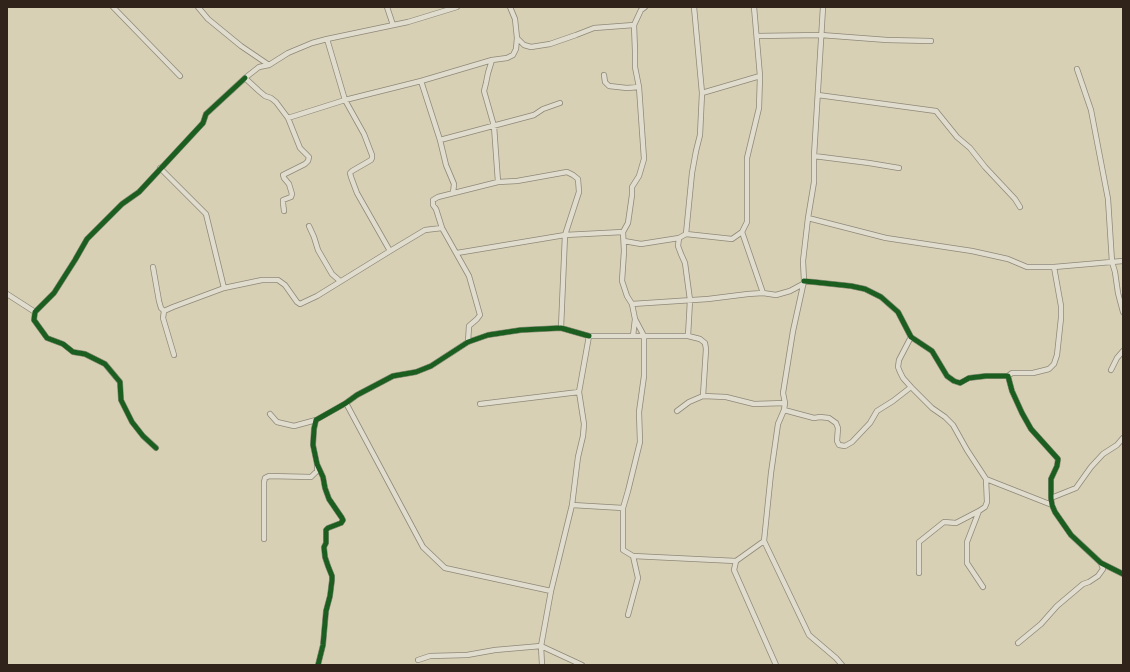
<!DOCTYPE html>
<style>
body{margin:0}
#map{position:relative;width:1130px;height:672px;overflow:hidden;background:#d7d0b5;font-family:"Gentium Book Plus",serif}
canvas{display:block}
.frame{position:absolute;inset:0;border:8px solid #2f231a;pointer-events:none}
</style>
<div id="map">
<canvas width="1130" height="672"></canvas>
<div class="frame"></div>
</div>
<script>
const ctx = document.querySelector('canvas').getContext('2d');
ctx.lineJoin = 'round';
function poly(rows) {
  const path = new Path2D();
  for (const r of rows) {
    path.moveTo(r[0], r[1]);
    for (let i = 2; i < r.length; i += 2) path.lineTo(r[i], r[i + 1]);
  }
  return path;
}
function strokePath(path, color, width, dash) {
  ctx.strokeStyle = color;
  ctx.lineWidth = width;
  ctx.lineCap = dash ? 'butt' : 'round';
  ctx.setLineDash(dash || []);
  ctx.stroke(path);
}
const street = poly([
 [113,7,180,76],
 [198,7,208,19,241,46,269,65],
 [387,7,393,25],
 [757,36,821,35,887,40,931,41],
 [517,38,524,45,531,47,550,44,576,35,594,28,634,25],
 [327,39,312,43,288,53,269,65,259,67,245,78,259,91,265,96,271,98,276,102,288,118,345,100,421,81,492,60,507,58,513,55,516,49,517,38,515,19,510,7],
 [1077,69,1091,110,1108,199,1112,262,1115,272,1118,293,1123,312],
 [604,75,605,82,609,86,627,88,639,87],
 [421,81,440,140],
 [702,93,760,76],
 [818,95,936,111,957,137,970,148,985,167,1015,199,1020,207],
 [814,156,869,163,899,168],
 [160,168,206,214,224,288],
 [453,193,454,184,446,165,440,140,534,115,543,109,560,103],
 [284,211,283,203,283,200,291,197,292,194,289,184,284,178,283,175,305,164,308,161,309,157,300,148,288,118],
 [808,218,886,238,972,251,1008,259,1027,267,1054,267,1123,261],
 [309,226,314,237,318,250,332,274,340,281],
 [442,228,425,230,390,251,357,193,351,177,350,173,352,171,371,160,372,158,372,155,364,134,345,100,327,39,408,22,457,7],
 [742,232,763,293],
 [686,234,732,239,742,232,747,222,747,158,759,108,760,76,754,7],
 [624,241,641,244,679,238],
 [457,253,565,235,579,192,578,179,573,175,567,172,517,181,498,182,494,126,484,91,486,83,488,73,492,60],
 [153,267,159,301,161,308,164,311],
 [804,281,851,286,865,289,881,297,898,312,911,337,932,351,947,376,954,381,960,383,969,378,986,376,1008,376,1012,391,1022,413,1031,429,1058,459,1057,466,1051,479,1051,498,1052,505,1055,512,1071,535,1101,563,1123,574],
 [7,294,35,312],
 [632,304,627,296,622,281,624,251,623,232,628,223,632,195,632,187,639,176,644,159,639,87,635,67,635,51,634,25,641,10,645,7],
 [561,328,565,235,623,232],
 [633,336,635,319],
 [688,336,690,300,685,263,681,254,678,246,679,238,686,234,692,173,696,151,700,135,702,93,694,7],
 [911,337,899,360,898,367,900,372,903,378,911,387,932,408,945,417,953,425,967,450,986,479,1052,505],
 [468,342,469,326,477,319,480,315,469,276,442,228,436,209,433,205,433,200,438,197,498,182],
 [174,355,163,318,164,311,173,307,224,288,262,280,278,280,285,285,297,302,300,304,317,296,390,251],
 [1111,370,1117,358,1123,351],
 [1008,376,1012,373,1033,373,1049,369,1054,364,1057,355,1061,318,1061,306,1054,267],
 [579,392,589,336,688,336,700,339,705,343,706,349,703,396],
 [346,403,423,547,445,568,551,591],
 [785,403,783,393,793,331,804,281,803,261,808,218,814,182,814,156,823,7],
 [784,410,814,418,820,417,829,418,836,423,838,428,837,441,839,445,845,446,852,442,870,423,877,411,893,401,911,387],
 [677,411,689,402,703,396,726,397,754,404,785,403,784,410,778,424,771,473,764,541,736,561,734,570,776,665],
 [270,414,277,422,294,426,316,420],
 [156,448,143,436,132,422,121,400,120,382,105,364,85,354,73,352,63,344,47,338,34,320,35,312,54,293,75,260,87,239,122,204,139,192,203,123,206,114,245,78],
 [1051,498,1076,488,1091,467,1103,454,1117,445,1123,438],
 [572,505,623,508],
 [979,511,967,542,967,563,983,587],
 [264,539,264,482,265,478,269,476,311,477,317,471,317,466],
 [764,541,809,635,836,658,842,665],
 [633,556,623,550,623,508,628,491,640,442,639,412,644,376,644,336,635,319,632,304,708,299,748,294,763,293,776,295,790,291,803,284],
 [919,573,919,542,944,522,956,523,979,511,985,507,987,502,986,479],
 [628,615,638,578,633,556,736,561],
 [1018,643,1041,624,1057,606,1083,584,1089,582,1098,576,1103,569,1101,563],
 [418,660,430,656,467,655,495,650,541,646,551,591,572,505,578,457,583,436,584,424,579,392,480,404],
 [318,665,323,645,326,611,330,596,332,580,332,576,328,566,325,557,324,547,326,543,326,530,328,528,341,523,343,520,342,518,329,499,325,488,323,477,317,464,313,445,314,429,316,420,346,403,357,395,393,376,416,372,431,366,468,342,488,335,521,330,561,328,589,336],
 [542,665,541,646,582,665]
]);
strokePath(street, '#8e8878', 6);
strokePath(street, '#e0dcce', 4.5);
strokePath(poly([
 [804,281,851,286,865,289,881,297,898,312,911,337,932,351,947,376,954,381,960,383,969,378,986,376,1008,376,1012,391,1022,413,1031,429,1058,459,1057,466,1051,479,1051,498,1052,505,1055,512,1071,535,1101,563,1123,574],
 [156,448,143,436,132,422,121,400,120,382,105,364,85,354,73,352,63,344,47,338,34,320,35,312,54,293,75,260,87,239,122,204,139,192,203,123,206,114,245,78],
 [318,665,323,645,326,611,330,596,332,580,332,576,328,566,325,557,324,547,326,543,326,530,328,528,341,523,343,520,342,518,329,499,325,488,323,477,317,464,313,445,314,429,316,420,346,403,357,395,393,376,416,372,431,366,468,342,488,335,521,330,561,328,589,336]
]), '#1b5e20', 5);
</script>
